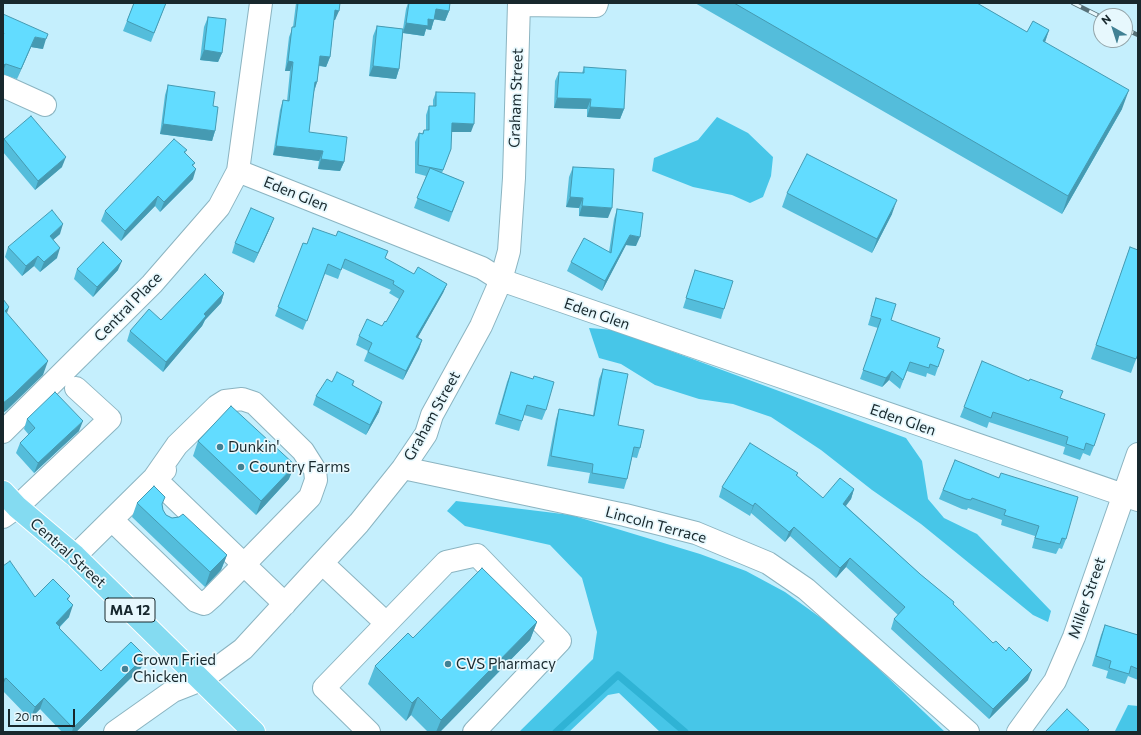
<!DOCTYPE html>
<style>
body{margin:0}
#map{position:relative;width:1141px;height:735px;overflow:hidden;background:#c5effd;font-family:Commissioner,sans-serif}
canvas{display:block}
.frame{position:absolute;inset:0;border:4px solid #18282d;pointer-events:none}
.north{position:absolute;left:1093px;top:8px;width:40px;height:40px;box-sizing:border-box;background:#e7f8fd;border:1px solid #94a5aa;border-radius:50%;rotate:321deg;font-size:11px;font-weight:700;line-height:16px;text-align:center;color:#18282d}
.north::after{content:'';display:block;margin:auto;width:14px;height:18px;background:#418194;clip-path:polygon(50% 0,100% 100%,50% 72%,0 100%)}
.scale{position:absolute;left:8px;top:709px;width:67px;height:18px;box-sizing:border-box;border:2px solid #18282d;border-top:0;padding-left:5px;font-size:12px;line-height:14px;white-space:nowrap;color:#18282d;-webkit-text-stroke:3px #e7f8fd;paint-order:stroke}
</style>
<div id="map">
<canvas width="1141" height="735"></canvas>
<div class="frame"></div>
<div class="north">N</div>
<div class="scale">20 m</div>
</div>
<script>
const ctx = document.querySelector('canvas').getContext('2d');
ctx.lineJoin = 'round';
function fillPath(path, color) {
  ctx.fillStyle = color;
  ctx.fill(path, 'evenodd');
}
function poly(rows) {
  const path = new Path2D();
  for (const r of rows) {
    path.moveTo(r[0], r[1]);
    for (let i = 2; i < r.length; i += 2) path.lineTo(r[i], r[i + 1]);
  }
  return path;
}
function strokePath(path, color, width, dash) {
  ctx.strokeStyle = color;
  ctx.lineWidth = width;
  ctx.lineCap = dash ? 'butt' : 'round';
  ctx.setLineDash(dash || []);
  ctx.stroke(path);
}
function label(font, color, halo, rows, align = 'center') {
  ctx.font = font + ' Commissioner,sans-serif';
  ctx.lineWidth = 3.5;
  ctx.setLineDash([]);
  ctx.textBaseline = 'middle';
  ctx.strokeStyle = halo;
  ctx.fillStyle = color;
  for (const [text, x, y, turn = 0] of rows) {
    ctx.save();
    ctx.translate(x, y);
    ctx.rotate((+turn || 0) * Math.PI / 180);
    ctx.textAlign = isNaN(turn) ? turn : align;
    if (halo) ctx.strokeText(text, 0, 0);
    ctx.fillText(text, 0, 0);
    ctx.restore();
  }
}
fillPath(poly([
 [717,117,748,133,773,157,771,176,763,197,750,203,732,195,693,187,652,171,654,158,698,140],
 [589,328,614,330,906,438,922,461,928,499,944,518,977,534,1051,611,1048,622,1033,615,921,524,872,490,821,450,771,417,733,404,699,399,655,385,621,364,599,358],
 [456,501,571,515,700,554,746,571,785,592,839,631,945,732,660,732,619,693,608,695,569,732,519,732,593,659,597,632,582,578,550,545,465,526,447,511],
 [1128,705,1138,706,1138,732,1117,732,1115,731]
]), '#47c6e8');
strokePath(poly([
 [556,732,618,675,685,732]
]), '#2fb3d5', 7);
const minor = poly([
 [261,3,238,171,482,268,501,280,1138,500],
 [519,5,596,6,597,3],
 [3,86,45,105],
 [3,432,152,284,219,207,238,171],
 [403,468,625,515,696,533,768,563,806,589,968,732],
 [154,478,285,604],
 [3,517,17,507,110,419,76,388],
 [112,520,196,601,204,604,212,597,310,497,316,480,315,470,303,451,254,403,242,399,225,401,217,406,177,445,154,478],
 [75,556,154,478,165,470],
 [322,563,386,623],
 [115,732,173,691,201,680,243,649,359,523,403,468,426,434,432,415,481,326,501,280,509,251,514,178,519,3],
 [369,732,324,688,446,562,477,555,560,641,474,732],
 [1018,732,1055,681,1074,637,1138,454]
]);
const major = poly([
 [3,492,17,507,75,556,254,732]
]);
strokePath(minor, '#8bb4c1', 24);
strokePath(major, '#fff', 24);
strokePath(minor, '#fff', 22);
strokePath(major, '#84dbf1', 22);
const rail = poly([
 [1073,3,1101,17],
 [1125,29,1138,35]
]);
strokePath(rail, '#577179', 4.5);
strokePath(rail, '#e7f8fd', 3, [9]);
fillPath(poly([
 [134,3,166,3,151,42,123,31],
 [296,3,340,3,335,20,334,20,330,57,326,67,319,66,317,82,314,91,309,132,344,162,340,171,318,169,319,161,273,155,280,110,283,100,287,101,290,71,285,71,289,37,293,27],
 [408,3,450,3,449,11,445,21,434,19,431,30,426,29,424,36,403,33,399,69,396,79,369,76,373,36,377,26,403,29,406,9],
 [695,3,977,3,1027,32,1049,30,1045,42,1122,109,1062,214],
 [3,14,43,49,31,47,17,79,3,74],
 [208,17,222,53,218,62,200,60,204,27],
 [584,67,624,109,620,119,587,117,587,109,554,108,555,81,559,72,582,73],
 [168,85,213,106,215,131,212,141,160,134,165,95],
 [436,92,471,132,451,132,451,149,442,173,464,182,449,222,414,208,426,176,415,173,415,142,419,133,422,134,424,130,426,130,426,115,429,106,433,106,433,100],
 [4,139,62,167,35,190,3,152],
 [187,150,185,153,195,163,193,166,193,179,160,212,155,206,121,241,101,221,105,211],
 [573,167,608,218,579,216,579,208,566,207,569,177],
 [787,193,892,214,872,253,782,207],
 [617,209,636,246,626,245,602,291,567,271,571,262,609,252,614,219],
 [270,228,254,263,232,253,235,243],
 [60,234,53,240,57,258,40,272,34,266,22,276,5,257,8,247],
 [336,236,388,251,385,258,414,274,447,284,443,293,418,337,422,340,419,349,403,380,364,361,368,351,356,345,359,336,382,326,386,322,399,299,389,293,391,290,342,268,338,279,325,274,303,330,275,316,303,243,307,244],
 [1130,247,1138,354,1131,373,1091,359],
 [77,269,118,270,93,297,74,279],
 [695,270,724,309,721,319,683,308],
 [224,293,221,303,205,320,202,326,163,372,127,341,130,331,161,320],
 [876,298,891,320,937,347,944,350,935,376,927,373,926,377,907,371,900,389,889,380,882,387,860,379,878,328,868,325],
 [603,369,618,425,640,448,637,458,632,457,627,479,624,489,588,483,590,473,547,466,556,419,559,409,593,415,599,379],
 [511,372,546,410,542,420,524,415,519,431,495,424,507,382],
 [354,381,353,385,379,412,366,435,313,405,316,396,332,382],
 [1060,398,1094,446,1090,456,1083,453,1080,460,1063,454,1065,447,989,422,987,428,960,417,964,407],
 [27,419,79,431,34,473,16,453,20,443,29,435,24,429],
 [198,441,289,479,256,515,193,456],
 [955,460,1066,539,1062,549,1059,548,1056,554,1032,548,1035,536,1001,525,1002,520,968,508,967,510,962,509,939,499],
 [798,473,797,476,823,498,854,489,851,499,846,506,920,574,954,602,953,605,1028,680,989,719,891,629,894,619,898,615,846,567,836,578,790,536,785,542,751,513,750,516,719,497,722,487],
 [137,503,162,506,163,510,166,515,172,518,179,517,227,555,221,570,205,587,132,517],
 [3,566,35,597,70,596,68,600,69,617,60,627,60,629,101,671,145,656,141,668,76,732,62,732,40,709,30,719,3,691],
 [537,622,530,640,440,732,428,732,411,715,406,721,368,684,375,666,413,638],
 [1105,625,1138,635,1138,680,1128,676,1125,684,1106,678,1108,671,1092,666,1101,635]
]), '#54bddb');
fillPath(poly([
 [436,9,449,11,445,21,432,19],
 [335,10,339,11,335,20,332,20],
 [428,19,434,20,431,30,426,29,424,36,403,33,406,23],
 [1049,30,1043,48,1043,41],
 [35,37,46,39,43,49,31,47,17,79,21,69],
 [204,50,222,53,218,62,200,60],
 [320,56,330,57,326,67,317,65],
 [288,61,293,62,290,71,285,71],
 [6,64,3,71,3,65],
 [373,66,399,69,396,79,369,76],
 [315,82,317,82,314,92],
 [1129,90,1122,109,1062,214,1068,196],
 [557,98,591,99,587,109,554,108],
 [590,107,624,109,620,119,587,117],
 [452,123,474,124,471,132,449,132],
 [163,124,215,131,212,141,160,134],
 [276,146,323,151,319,161,273,155],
 [66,157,62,167,35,190,38,181],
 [321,159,344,162,340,171,318,169],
 [196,169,193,179,160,212,164,202],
 [158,196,155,206,121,241,125,231],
 [570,197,583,198,579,208,566,207],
 [897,200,892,214,872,253,877,239],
 [582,206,612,208,608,218,579,216],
 [274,218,270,228,254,263,258,253],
 [63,224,60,234,46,246,50,236],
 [630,235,640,237,636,246,626,245,602,291,605,281],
 [60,248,57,258,40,272,44,262],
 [38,256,34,266,22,276,26,266],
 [122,261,118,270,93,297,97,287],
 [447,284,443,293,413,346,416,337],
 [224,293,221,303,205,320,202,326,163,372,166,362,204,314],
 [9,307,4,322,5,311],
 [422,340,419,349,403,380,406,371],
 [48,361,43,375,7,410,3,413,3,403],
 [892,371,889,380,882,387,886,378],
 [382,402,379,412,366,435,370,425],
 [83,421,79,431,34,473,38,463],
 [295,465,289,479,256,515,261,501],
 [854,489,851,499,840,513,843,504],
 [755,503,751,513,750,516,753,506],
 [794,527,790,536,785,542,789,532],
 [227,555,221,570,205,587,210,572],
 [850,558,846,567,836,578,840,568],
 [73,605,69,617,52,634,56,623],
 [537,622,530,640,440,732,436,732,441,720],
 [145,656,141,668,76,732,72,732,73,728],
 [1032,670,1028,680,989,719,993,709],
 [6,678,3,685,3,680],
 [418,697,411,715,406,721,412,703],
 [44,698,40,709,30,719,35,707]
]), '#459ab2');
const building = poly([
 [134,3,166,3,154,33,127,21,134,3],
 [298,3,340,3,339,11,335,10,330,57,320,56,317,82,315,82,309,132,347,137,344,162,321,159,323,151,276,146,283,100,289,101,293,62,288,61,292,27,295,27,298,3],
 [409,3,450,3,449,11,436,9,434,20,428,19,428,26,406,23,409,3],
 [734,3,977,3,1027,32,1033,21,1049,30,1043,41,1129,90,1068,196,734,3],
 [3,14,48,34,46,39,35,37,21,69,6,64,3,65,3,35,4,33,3,33,3,14],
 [208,17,226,19,222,53,204,50,208,17],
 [377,26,403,29,399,69,373,66,377,26],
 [584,67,626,70,624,109,590,107,591,99,557,98,559,72,584,73,584,67],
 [168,85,215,92,213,106,218,107,215,131,163,124,168,85],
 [436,92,475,93,474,124,452,123,451,149,443,170,418,165,419,133,423,134,424,130,429,130,429,106,436,106,436,92],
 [31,116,66,157,38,181,4,139,31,116],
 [174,139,187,150,184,152,195,163,192,165,196,169,164,202,158,196,125,231,105,211,174,139],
 [807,154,897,200,877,239,787,193,807,154],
 [573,167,614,169,612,208,582,206,583,198,570,197,573,167],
 [430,168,464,182,452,212,417,198,430,168],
 [251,208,274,218,258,253,235,243,251,208],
 [617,209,643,213,640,237,630,235,605,281,571,262,584,238,611,253,617,209],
 [52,210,63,224,50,236,60,248,44,262,38,256,26,266,8,247,52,210],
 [313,228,336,236,338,231,388,251,385,258,414,274,418,267,447,284,416,337,422,340,406,371,368,352,372,343,359,336,367,319,382,326,385,321,386,322,404,291,393,284,394,281,345,259,341,270,328,264,307,321,278,307,303,243,307,244,313,228],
 [103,242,122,261,97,287,77,269,103,242],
 [1130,247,1138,250,1138,354,1136,359,1096,345,1130,247],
 [695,270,733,281,724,309,686,298,695,270],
 [205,274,224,293,204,314,206,316,166,362,130,331,149,309,161,320,205,274],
 [876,298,896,304,891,320,940,338,937,347,944,350,938,367,930,364,929,368,910,362,903,380,892,371,886,378,863,370,881,319,871,316,876,298],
 [3,299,9,307,5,311,48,361,12,396,3,403,3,299],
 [982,361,1029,381,1030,379,1063,391,1060,398,1105,414,1094,446,1086,443,1084,450,1066,444,1068,437,993,412,991,418,964,407,982,361],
 [603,369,628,374,618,425,644,430,640,448,634,447,627,479,592,473,593,464,551,456,559,409,594,416,603,369],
 [337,372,354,381,352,385,382,402,370,425,316,396,327,379,332,382,337,372],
 [511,372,533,379,534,376,554,382,546,410,527,405,522,421,499,414,511,372],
 [55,392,83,421,38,463,20,443,35,428,27,419,55,392],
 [231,406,295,465,261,501,198,441,231,406],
 [750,443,798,473,796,475,823,498,840,478,854,489,843,504,920,574,954,602,953,604,993,643,996,641,1006,651,1009,647,1032,670,993,709,894,619,905,607,850,558,840,568,794,527,789,532,755,503,753,506,722,487,750,443],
 [955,460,999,478,1001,473,1078,497,1066,539,1062,538,1060,544,1035,538,1039,526,1004,515,1006,510,972,498,971,500,966,499,943,490,955,460],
 [154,486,165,497,162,504,163,510,166,515,172,518,179,517,183,514,227,555,210,572,137,503,154,486],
 [10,561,35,597,53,579,70,596,67,599,73,605,56,623,60,627,59,628,101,671,131,642,145,656,73,728,44,698,35,707,6,678,3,680,3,566,10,561],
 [482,568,537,622,441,720,418,697,412,703,375,666,408,633,413,638,482,568],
 [1105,625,1138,635,1138,669,1131,666,1129,674,1109,668,1111,661,1096,656,1105,625],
 [1067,709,1089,730,1087,731,1087,732,1045,732,1067,709]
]);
fillPath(building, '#62dcff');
strokePath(building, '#459ab2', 1);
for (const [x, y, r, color] of [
 [220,447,4,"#418194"],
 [241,467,4,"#418194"],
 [448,664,4,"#418194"],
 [125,669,4,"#418194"]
]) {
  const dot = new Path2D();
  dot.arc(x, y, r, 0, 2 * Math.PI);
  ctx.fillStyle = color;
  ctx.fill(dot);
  strokePath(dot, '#e7f8fd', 1.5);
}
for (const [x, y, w] of [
 [130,610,50]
]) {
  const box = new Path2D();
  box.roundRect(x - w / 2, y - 12, w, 24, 3);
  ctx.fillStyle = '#e7f8fd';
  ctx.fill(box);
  strokePath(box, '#18282d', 1);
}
label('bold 14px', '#18282d', null, [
 ["MA 12",130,610]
]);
label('15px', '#18282d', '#e7f8fd', [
 ["Graham Street",516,98,-88],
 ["Eden Glen",296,194,22],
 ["Central Place",128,307,-46],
 ["Eden Glen",597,314,19],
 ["Graham Street",432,416,-61],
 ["Eden Glen",903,420,19],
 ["Lincoln Terrace",656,525,15],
 ["Central Street",68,553,42],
 ["Miller Street",1087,598,-71]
]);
label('15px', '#18282d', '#e7f8fd', [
 ["Dunkin'",228,447],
 ["Country Farms",249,467],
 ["Crown Fried",133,660],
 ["Chicken",133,677],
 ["CVS Pharmacy",456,664]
], 'left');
</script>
